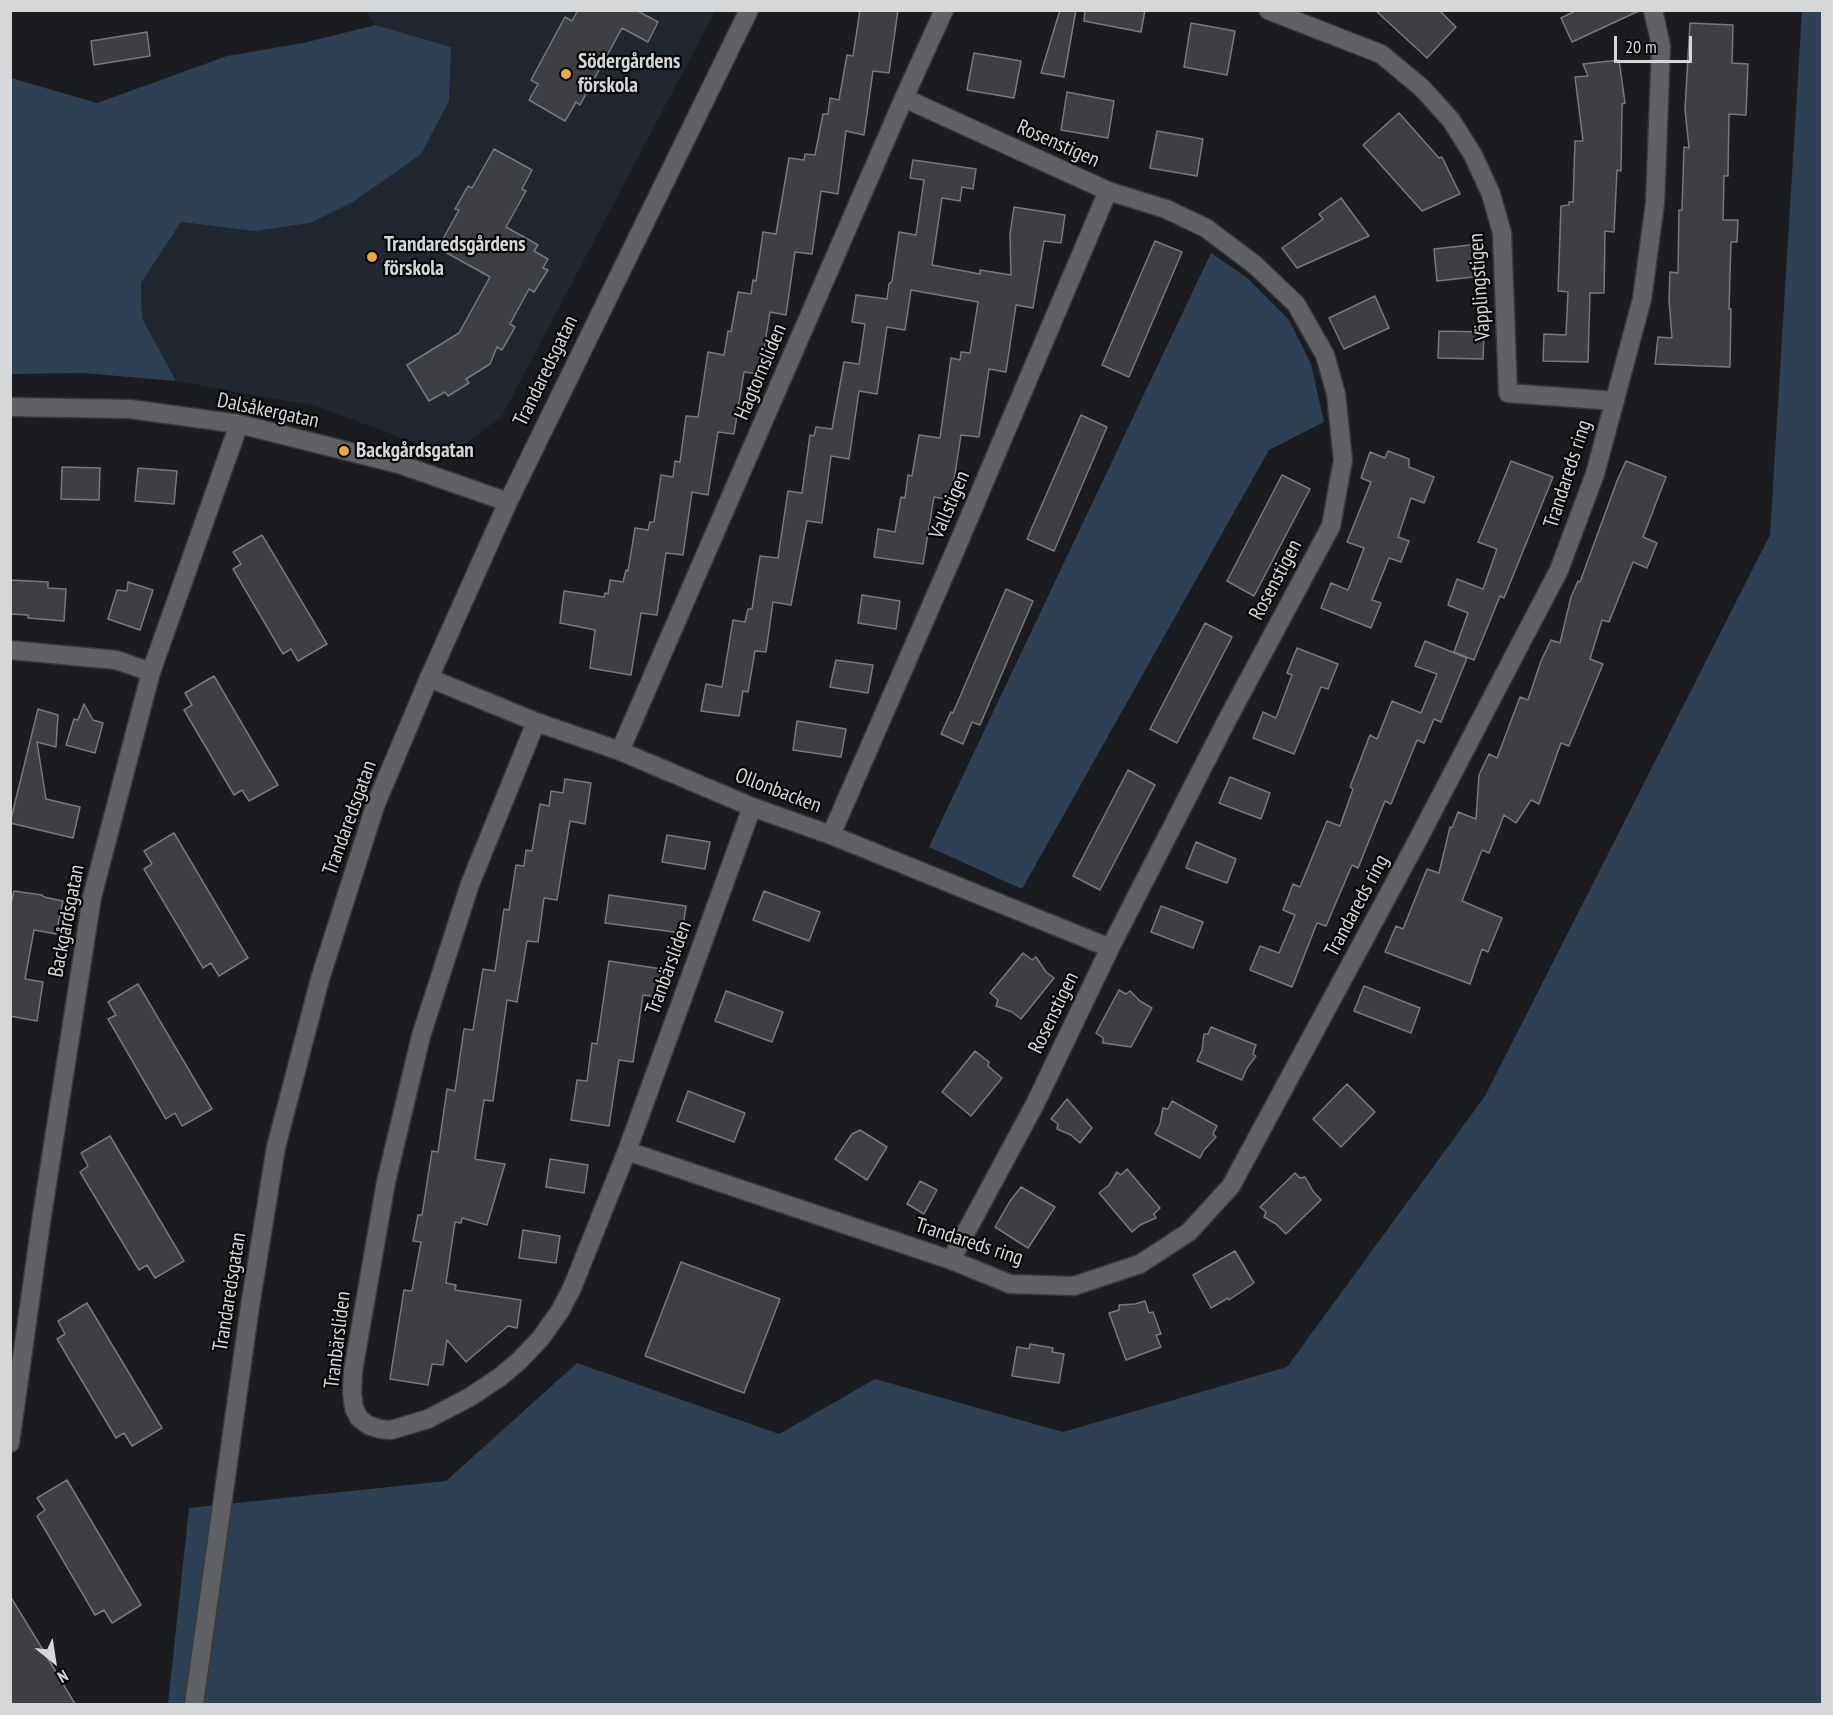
<!DOCTYPE html>
<meta charset="utf-8">
<style>
body{margin:0}
#map{position:relative;width:1833px;height:1715px;overflow:hidden;background:#1a1c1f;font-family:"PT Sans Narrow",sans-serif}
canvas{display:block}
.frame{position:absolute;inset:0;border:12px solid #d5d7d9;pointer-events:none}
.north{position:absolute;left:24px;top:1631px;width:60px;height:60px;-webkit-text-stroke:4px #060708;paint-order:stroke;rotate:150deg;font-size:16px;font-weight:700;line-height:24px;text-align:center;color:#d5d7d9}
.north::after{content:'';display:block;margin:auto;width:21px;height:27px;background:#d5d7d9;clip-path:polygon(50% 0,100% 100%,50% 72%,0 100%)}
.scale{position:absolute;left:1614px;top:36px;width:78px;height:27px;box-sizing:border-box;border:3px solid #d5d7d9;border-top:0;padding-left:8px;font-size:18px;line-height:21px;white-space:nowrap;color:#d5d7d9;-webkit-text-stroke:4px #060708;paint-order:stroke}
</style>
<div id="map">
<canvas width="1833" height="1715"></canvas>
<div class="frame"></div>
<div class="north">N</div>
<div class="scale">20 m</div>
</div>
<script>
const ctx = document.querySelector('canvas').getContext('2d');
ctx.lineJoin = 'round';
function fillPath(path, color) {
  ctx.fillStyle = color;
  ctx.fill(path, 'evenodd');
}
function poly(rows) {
  const path = new Path2D();
  for (const r of rows) {
    path.moveTo(r[0], r[1]);
    for (let i = 2; i < r.length; i += 2) path.lineTo(r[i], r[i + 1]);
  }
  return path;
}
function strokePath(path, color, width, dash) {
  ctx.strokeStyle = color;
  ctx.lineWidth = width;
  ctx.lineCap = dash ? 'butt' : 'round';
  ctx.setLineDash(dash || []);
  ctx.stroke(path);
}
function label(font, color, halo, rows, align = 'center') {
  ctx.font = font + ' "PT Sans Narrow",sans-serif';
  ctx.lineWidth = 4.5;
  ctx.setLineDash([]);
  ctx.textBaseline = 'middle';
  ctx.strokeStyle = halo;
  ctx.fillStyle = color;
  for (const [text, x, y, turn = 0] of rows) {
    ctx.save();
    ctx.translate(x, y);
    ctx.rotate((+turn || 0) * Math.PI / 180);
    ctx.textAlign = isNaN(turn) ? turn : align;
    if (halo) ctx.strokeText(text, 0, 0);
    ctx.fillText(text, 0, 0);
    ctx.restore();
  }
}
fillPath(poly([
 [366,11,715,11,502,416,465,444,423,446,316,406,176,381,142,318,141,283,181,222,254,231,451,47,376,25]
]), '#21272e');
fillPath(poly([
 [1802,11,1822,11,1822,1704,168,1704,189,1508,446,1481,577,1363,779,1434,875,1379,1063,1432,1287,1367,1485,1096,1770,535],
 [376,25,451,47,449,101,421,154,353,202,310,223,254,231,181,222,141,283,142,318,176,381,83,373,11,374,11,78,97,103,227,56,303,43],
 [1211,253,1246,277,1289,320,1311,364,1324,422,1269,450,1022,889,929,847]
]), '#2e4054');
const building = poly([
 [578,10,636,10,658,22,648,42,622,28,580,105,576,102,565,121,529,100,538,84,531,80,565,17,572,21,578,10],
 [860,10,898,10,889,73,873,71,864,135,846,131,838,194,821,191,812,254,795,252,786,315,770,312,760,374,744,372,734,434,718,432,708,495,692,492,683,555,666,553,657,615,641,613,631,675,590,668,595,630,560,623,564,591,604,597,605,593,608,594,610,580,623,582,626,570,628,571,635,528,648,530,650,522,654,522,661,475,673,477,675,461,680,462,686,416,698,417,708,352,724,355,728,331,731,332,738,292,751,294,753,280,756,281,763,232,776,234,789,158,804,160,805,154,815,155,823,114,828,114,830,98,839,100,847,55,853,56,860,10],
 [1060,10,1076,10,1064,77,1041,73,1060,10],
 [1085,10,1145,10,1141,32,1084,21,1085,10],
 [1375,10,1439,10,1456,27,1427,58,1375,10],
 [1577,10,1641,10,1572,42,1561,18,1577,10],
 [1191,23,1235,31,1227,75,1184,67,1191,23],
 [1690,23,1733,25,1732,63,1748,64,1746,115,1729,114,1728,176,1724,176,1723,220,1738,220,1737,242,1731,242,1729,309,1731,309,1730,367,1655,364,1658,337,1672,338,1669,300,1670,272,1678,273,1679,210,1682,210,1684,147,1689,148,1685,109,1690,23],
 [147,32,150,56,94,65,91,41,147,32],
 [974,53,1021,61,1014,98,967,90,974,53],
 [1619,60,1625,103,1622,104,1621,171,1617,170,1614,232,1605,231,1604,293,1590,293,1588,362,1543,361,1544,334,1566,335,1568,292,1558,291,1561,206,1569,205,1569,202,1573,202,1575,141,1583,141,1575,77,1588,76,1583,64,1619,60],
 [1067,92,1114,101,1108,138,1061,130,1067,92],
 [1399,113,1439,158,1442,157,1460,194,1422,211,1363,145,1399,113],
 [1157,131,1203,139,1197,176,1150,168,1157,131],
 [494,149,532,170,522,189,526,191,506,227,538,245,534,251,548,259,543,268,548,270,534,292,529,289,510,324,515,327,502,350,497,347,490,364,466,379,469,383,448,396,445,392,429,401,407,365,459,333,490,277,438,248,459,210,455,209,468,186,472,188,494,149],
 [913,160,976,169,973,189,962,187,960,201,942,198,932,265,980,274,980,270,1011,275,1010,234,1014,207,1065,215,1061,243,1044,241,1033,308,1016,305,1006,372,989,369,979,437,961,435,951,500,934,497,923,564,874,557,878,529,895,532,901,497,905,498,908,475,912,476,919,435,940,438,951,358,960,360,961,352,970,353,978,302,911,290,905,330,887,327,877,394,859,391,849,459,831,456,822,523,807,521,791,605,773,602,766,652,755,651,748,692,743,691,739,716,701,711,706,684,722,687,733,620,745,622,748,609,752,609,760,556,778,558,788,491,802,493,810,435,814,436,816,427,832,429,844,362,859,364,865,324,852,322,856,295,887,299,889,284,892,281,899,232,916,235,924,180,910,178,913,160],
 [1341,198,1369,236,1297,268,1282,248,1323,219,1319,214,1341,198],
 [1155,241,1182,252,1129,377,1102,365,1155,241],
 [1479,244,1483,276,1437,281,1434,249,1479,244],
 [1375,296,1389,328,1344,349,1329,318,1375,296],
 [1439,331,1484,332,1483,359,1438,358,1439,331],
 [1081,415,1107,427,1054,551,1027,539,1081,415],
 [1388,451,1409,459,1409,467,1434,477,1424,503,1411,498,1398,537,1409,541,1401,562,1389,558,1372,600,1381,603,1371,628,1321,608,1331,583,1348,590,1364,548,1347,542,1371,482,1361,478,1370,452,1385,458,1388,451],
 [1511,461,1553,477,1504,598,1500,596,1474,660,1454,652,1468,613,1448,605,1457,579,1483,589,1497,549,1478,542,1511,461],
 [1626,461,1666,477,1643,537,1657,543,1647,568,1633,562,1609,622,1602,620,1590,659,1603,664,1569,746,1561,743,1539,804,1531,800,1516,823,1504,815,1489,853,1482,850,1462,901,1502,918,1488,952,1482,949,1470,984,1385,952,1396,926,1403,929,1427,869,1439,873,1450,827,1452,828,1458,812,1476,819,1479,775,1489,754,1497,758,1520,697,1528,700,1541,661,1551,640,1560,643,1571,597,1578,581,1580,582,1617,481,1626,461],
 [62,467,100,468,99,500,61,499,62,467],
 [138,468,177,471,174,504,135,501,138,468],
 [1282,475,1310,489,1254,596,1227,581,1282,475],
 [262,535,327,644,298,661,291,649,283,654,233,569,241,564,233,552,262,535],
 [10,580,48,582,48,588,66,589,64,621,28,618,28,615,10,614,10,580],
 [128,582,153,590,140,630,108,619,117,590,127,591,128,582],
 [1006,589,1033,601,980,725,972,722,963,744,941,734,951,712,953,713,1006,589],
 [862,595,900,601,896,629,858,623,862,595],
 [1205,623,1232,637,1177,743,1150,729,1205,623],
 [1425,641,1467,658,1441,722,1434,719,1424,743,1417,740,1391,804,1385,801,1358,868,1352,865,1326,926,1317,923,1292,987,1250,970,1260,946,1279,953,1295,915,1283,910,1293,884,1300,887,1327,821,1340,826,1353,789,1350,787,1370,735,1377,739,1392,701,1421,713,1437,674,1415,666,1425,641],
 [1297,648,1338,664,1328,689,1321,687,1294,754,1253,738,1263,712,1276,718,1292,675,1287,673,1297,648],
 [836,660,873,665,868,693,830,687,836,660],
 [214,676,278,785,249,801,242,790,234,795,184,710,192,705,185,693,214,676],
 [84,704,93,720,103,723,95,753,66,745,74,719,78,720,84,704],
 [38,709,58,715,56,747,37,742,46,799,80,807,73,838,10,823,38,709],
 [797,721,846,729,841,757,793,750,797,721],
 [1128,770,1155,785,1100,890,1073,876,1128,770],
 [1230,777,1270,793,1261,819,1219,803,1230,777],
 [565,779,591,783,585,824,570,821,557,900,544,898,538,942,527,941,517,1002,507,1000,493,1101,484,1100,475,1159,505,1164,487,1225,462,1218,461,1223,455,1222,446,1283,456,1285,455,1290,521,1300,517,1328,508,1326,466,1362,447,1340,443,1365,432,1364,428,1385,390,1379,404,1290,412,1291,421,1242,413,1241,418,1215,422,1215,432,1151,438,1152,447,1089,455,1091,464,1029,473,1030,483,969,495,971,504,909,509,910,516,865,524,866,526,850,532,851,540,804,549,806,551,791,563,793,565,779],
 [174,833,248,958,219,976,211,963,203,968,144,869,152,864,144,851,174,833],
 [667,835,710,842,705,869,662,862,667,835],
 [1196,842,1236,859,1227,883,1186,868,1196,842],
 [14,891,42,895,44,897,63,901,56,934,34,930,25,979,43,982,37,1021,10,1016,10,908,14,891],
 [764,891,820,912,809,941,753,920,764,891],
 [609,895,686,906,682,933,605,923,609,895],
 [1161,906,1203,922,1193,948,1151,932,1161,906],
 [1023,953,1032,960,1036,957,1046,972,1054,978,1021,1019,1012,1012,996,1006,998,1000,990,993,1023,953],
 [609,961,662,969,657,997,643,995,633,1062,619,1060,609,1126,571,1120,577,1080,587,1081,592,1043,597,1044,609,961],
 [138,984,212,1109,182,1126,175,1113,166,1119,108,1019,116,1015,108,1002,138,984],
 [1364,986,1420,1008,1411,1033,1354,1011,1364,986],
 [1119,990,1126,994,1130,991,1140,1001,1152,1008,1131,1047,1103,1043,1103,1038,1096,1033,1119,990],
 [726,991,783,1012,772,1042,715,1021,726,991],
 [1211,1027,1256,1045,1253,1054,1256,1056,1247,1068,1242,1080,1197,1061,1202,1050,1204,1034,1208,1034,1211,1027],
 [975,1051,989,1062,988,1066,1002,1078,971,1116,942,1092,975,1051],
 [1347,1084,1375,1112,1341,1147,1313,1119,1347,1084],
 [688,1091,745,1113,734,1142,677,1121,688,1091],
 [1067,1099,1092,1128,1080,1143,1071,1135,1057,1129,1058,1124,1051,1119,1067,1099],
 [1172,1101,1217,1126,1213,1134,1216,1137,1204,1150,1200,1158,1155,1134,1160,1124,1163,1108,1168,1109,1172,1101],
 [860,1130,887,1147,867,1180,835,1159,852,1134,860,1130],
 [110,1136,184,1261,155,1278,147,1265,139,1270,80,1172,88,1166,81,1153,110,1136],
 [550,1159,588,1165,584,1193,546,1187,550,1159],
 [1127,1169,1160,1208,1154,1214,1156,1218,1140,1225,1132,1232,1099,1193,1109,1185,1117,1172,1121,1175,1127,1169],
 [1295,1173,1300,1178,1305,1177,1313,1191,1321,1200,1286,1234,1276,1224,1264,1217,1266,1212,1260,1207,1295,1173],
 [920,1181,937,1190,924,1214,907,1204,920,1181],
 [1021,1187,1055,1207,1028,1248,995,1227,1010,1201,1021,1187],
 [523,1230,560,1236,556,1263,519,1258,523,1230],
 [1235,1251,1254,1283,1229,1300,1228,1298,1211,1308,1193,1275,1235,1251],
 [681,1262,780,1299,744,1393,645,1356,681,1262],
 [1145,1301,1149,1313,1153,1312,1161,1334,1156,1335,1161,1347,1126,1360,1109,1313,1119,1310,1119,1305,1135,1304,1145,1301],
 [87,1303,162,1428,132,1446,124,1433,116,1438,57,1339,65,1334,58,1321,87,1303],
 [1030,1344,1053,1348,1052,1352,1064,1354,1059,1383,1012,1376,1017,1347,1029,1349,1030,1344],
 [67,1480,141,1605,112,1623,104,1610,95,1615,37,1516,45,1510,37,1498,67,1480],
 [10,1596,40,1645,75,1704,10,1704,10,1596]
]);
fillPath(building, '#3d3f42');
strokePath(building, '#777a7d', 1.5);
const street = poly([
 [1268,10,1381,54,1422,88,1451,120,1473,155,1491,194,1502,233,1508,393,1615,401],
 [904,98,1108,191,1166,209,1206,228,1255,265,1296,304,1325,355,1336,394,1343,460,1331,526,1227,720,1110,948,1035,1104,951,1260],
 [10,407,130,409,239,424,399,464,508,502],
 [10,650,116,660,151,672],
 [429,678,536,722,620,751,752,807,831,835,1110,948],
 [536,722,470,884,421,1036,386,1182,353,1371,352,1393,354,1408,359,1418,368,1425,380,1429,391,1430,428,1419,470,1397,500,1377,519,1361,540,1339,560,1311,572,1288,627,1151,752,807],
 [620,751,904,98,944,10],
 [831,835,958,544,1108,191],
 [627,1151,951,1260,1010,1284,1074,1286,1140,1264,1189,1232,1231,1186,1414,847,1559,570,1595,474,1642,299,1655,203,1661,46,1653,10],
 [10,1443,41,1222,92,897,151,672,239,424]
]);
const secondary = poly([
 [194,1704,250,1306,276,1147,320,979,375,806,429,678,508,502,749,10]
]);
strokePath(street, '#37393b', 21);
strokePath(secondary, '#37393b', 21);
strokePath(street, '#5f6165', 18);
strokePath(secondary, '#5f6165', 18);
for (const [x, y, r, color] of [
 [566,74,6,"#f0a63e"],
 [372,257,6,"#f0a63e"],
 [344,451,6,"#f0a63e"]
]) {
  const dot = new Path2D();
  dot.arc(x, y, r, 0, 2 * Math.PI);
  ctx.fillStyle = color;
  ctx.fill(dot);
  strokePath(dot, '#060708', 2);
}
label('bold 21px', '#d5d7d9', '#060708', [
 ["Södergårdens",578,62],
 ["förskola",578,86],
 ["Trandaredsgårdens",384,245],
 ["förskola",384,269],
 ["Backgårdsgatan",356,451]
], 'left');
label('21px', '#d5d7d9', '#060708', [
 ["Rosenstigen",1058,144,24],
 ["Väpplingstigen",1480,287,-94],
 ["Trandaredsgatan",546,371,-64],
 ["Hagtornsliden",761,372,-67],
 ["Dalsåkergatan",268,411,12],
 ["Trandareds ring",1568,474,-72],
 ["Vallstigen",950,505,-67],
 ["Rosenstigen",1276,580,-62],
 ["Ollonbacken",778,791,21],
 ["Trandaredsgatan",350,818,-70],
 ["Trandareds ring",1357,906,-62],
 ["Backgårdsgatan",67,921,-79],
 ["Tranbärsliden",669,968,-70],
 ["Rosenstigen",1054,1013,-64],
 ["Trandareds ring",969,1242,18],
 ["Trandaredsgatan",230,1292,-81],
 ["Tranbärsliden",338,1340,-83]
]);
</script>
